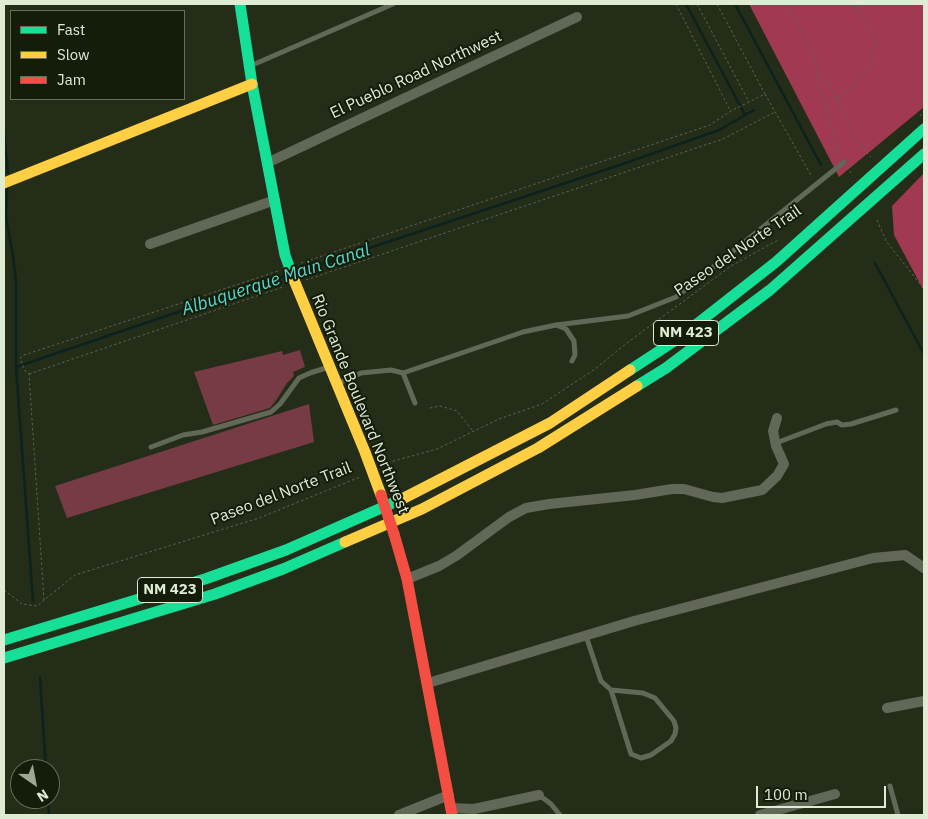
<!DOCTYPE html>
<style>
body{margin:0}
#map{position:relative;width:928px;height:819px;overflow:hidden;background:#242d17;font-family:"IBM Plex Sans",sans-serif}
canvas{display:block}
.frame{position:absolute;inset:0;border:5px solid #dfebd3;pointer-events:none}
.legend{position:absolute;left:10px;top:10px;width:175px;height:90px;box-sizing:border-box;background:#141c0a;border:1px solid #656f5a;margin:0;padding:6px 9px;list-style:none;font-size:15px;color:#dfebd3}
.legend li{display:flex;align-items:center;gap:10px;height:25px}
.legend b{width:25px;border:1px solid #656f5a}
.north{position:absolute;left:10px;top:759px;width:50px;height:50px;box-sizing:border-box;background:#141c0a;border:1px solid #656f5a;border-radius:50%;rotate:147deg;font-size:14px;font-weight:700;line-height:20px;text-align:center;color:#dfebd3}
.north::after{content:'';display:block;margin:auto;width:18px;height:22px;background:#9ea891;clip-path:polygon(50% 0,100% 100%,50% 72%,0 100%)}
.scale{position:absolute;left:756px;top:786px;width:130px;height:22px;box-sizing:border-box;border:2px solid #dfebd3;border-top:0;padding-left:6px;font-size:15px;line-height:18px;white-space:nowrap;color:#dfebd3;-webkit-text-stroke:4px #141c0a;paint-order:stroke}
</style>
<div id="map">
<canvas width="928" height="819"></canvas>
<div class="frame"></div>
<ul class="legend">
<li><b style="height:6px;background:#16e098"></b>Fast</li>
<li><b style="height:6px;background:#ffcf43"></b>Slow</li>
<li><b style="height:6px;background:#f24e42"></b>Jam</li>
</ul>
<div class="north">N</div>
<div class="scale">100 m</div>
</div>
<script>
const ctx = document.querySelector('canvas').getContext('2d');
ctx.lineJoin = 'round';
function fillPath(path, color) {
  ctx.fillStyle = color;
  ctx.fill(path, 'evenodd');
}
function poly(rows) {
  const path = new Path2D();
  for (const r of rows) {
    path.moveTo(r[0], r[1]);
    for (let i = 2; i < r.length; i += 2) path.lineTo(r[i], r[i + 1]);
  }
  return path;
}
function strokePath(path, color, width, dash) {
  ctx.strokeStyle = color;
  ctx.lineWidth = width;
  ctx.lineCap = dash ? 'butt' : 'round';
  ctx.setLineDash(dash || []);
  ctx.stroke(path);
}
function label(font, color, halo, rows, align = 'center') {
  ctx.font = font + ' "IBM Plex Sans",sans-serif';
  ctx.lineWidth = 4;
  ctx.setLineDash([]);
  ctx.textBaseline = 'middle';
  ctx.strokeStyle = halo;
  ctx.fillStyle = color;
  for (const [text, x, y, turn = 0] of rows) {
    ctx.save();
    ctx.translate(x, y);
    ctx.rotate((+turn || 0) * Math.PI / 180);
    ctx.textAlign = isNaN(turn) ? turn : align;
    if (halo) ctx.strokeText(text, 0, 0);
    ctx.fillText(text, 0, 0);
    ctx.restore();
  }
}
fillPath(poly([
 [300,350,305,367,293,372,294,376,287,383,277,399,270,408,213,425,194,372,282,351,283,355],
 [309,404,314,442,67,518,55,486]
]), '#773b45');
fillPath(poly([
 [749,4,924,4,924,107,839,177],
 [924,173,924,291,894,235,892,206]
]), '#a03951');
strokePath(poly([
 [686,4,745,115],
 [735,4,821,165],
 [4,129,8,173],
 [7,189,6,217,13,256,16,281,16,367,33,601],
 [875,263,924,354],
 [297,272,620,165,719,130,754,110],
 [16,367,287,275],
 [40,678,46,769],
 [48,799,49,815]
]), '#0b231f', 2.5);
strokePath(poly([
 [676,4,730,110],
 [697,4,749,102],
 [717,4,765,94],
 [786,4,814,54,820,86,840,155],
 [817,72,832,90,858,141,865,151,871,157],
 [837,99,849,91,872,65,875,42,856,4],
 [920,116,924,112],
 [847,167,851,173],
 [877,220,886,241,924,289],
 [924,242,923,254,924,258],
 [301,263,710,125,731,111,765,94,812,177],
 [306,280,723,139,775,112],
 [29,374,283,287],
 [430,408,440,406,457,411,473,431],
 [383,464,437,449,499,419,542,404,595,369,623,346,731,266,778,240],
 [4,590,22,604,37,606,75,575,259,518,360,477],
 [44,600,29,374,25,371,20,358,24,355,278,271]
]), '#5e6455', 1, [2.5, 2.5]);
strokePath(poly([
 [250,66,393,4],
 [556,325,628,316,676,297,844,162],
 [403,373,415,403],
 [339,383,361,373,391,370,403,373,523,332,556,325,566,329,574,341,575,355,572,361],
 [776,443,826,424,837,422,842,425,851,424,896,410],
 [151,447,183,435,202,432,271,412,280,404,299,378,310,373,329,367],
 [586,636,601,681,611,690,643,693,655,698,674,721,676,728,675,734,671,741,651,755,641,758,631,754,611,690],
 [890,786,898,815],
 [539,795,551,804,560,815]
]), '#616858', 5);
strokePath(poly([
 [267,163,577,17],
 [150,244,275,200],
 [407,579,439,566,456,556,509,517,526,508,549,504,635,495,672,489,684,489,713,497,722,498,762,490,777,476,784,464,776,446,773,431,777,418],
 [428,683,634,621,873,558,905,555,924,568],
 [887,708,924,701],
 [451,808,474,809,539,795],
 [399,815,449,795],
 [760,815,835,794]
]), '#616858', 10);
strokePath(poly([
 [240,4,252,84,285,255,294,280],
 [630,370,679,338,776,262,924,129],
 [637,386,666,368,770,290,924,154],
 [4,640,205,579,286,550,404,498],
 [4,658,215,594,283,569,345,542]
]), '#16e098', 11);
strokePath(poly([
 [4,183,252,84],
 [294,280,365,452,381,495],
 [404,498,550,423,630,370],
 [345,542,422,509,538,448,637,386]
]), '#ffcf43', 11);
strokePath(poly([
 [394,534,407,579,452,815]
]), '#f24e42', 11);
strokePath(poly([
 [381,495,394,534]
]), '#f24e42', 11);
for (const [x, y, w] of [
 [686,333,65],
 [170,590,65]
]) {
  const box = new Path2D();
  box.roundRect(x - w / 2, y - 12.5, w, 25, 4);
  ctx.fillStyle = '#141c0a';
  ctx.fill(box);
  strokePath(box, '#dfebd3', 1);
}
label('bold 15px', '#dfebd3', null, [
 ["NM 423",686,333],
 ["NM 423",170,590]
]);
label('16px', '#dfebd3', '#141c0a', [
 ["El Pueblo Road Northwest",416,75,-25],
 ["Paseo del Norte Trail",738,251,-34],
 ["Rio Grande Boulevard Northwest",360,404,68],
 ["Paseo del Norte Trail",281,494,-21]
]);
label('italic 18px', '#5ad7ce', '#141c0a', [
 ["Albuquerque Main Canal",276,280,-18]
]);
</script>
